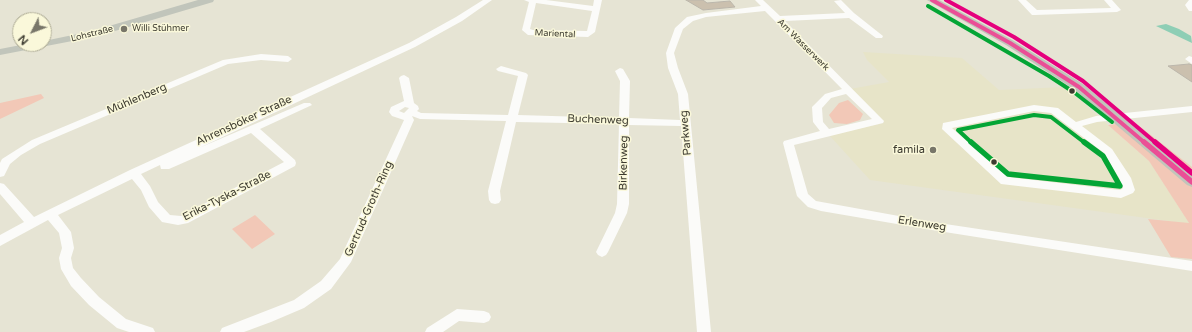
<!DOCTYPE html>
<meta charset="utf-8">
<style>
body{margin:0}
#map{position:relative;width:1192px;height:332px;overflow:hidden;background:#e6e4d4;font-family:"Varela Round",sans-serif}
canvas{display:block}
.north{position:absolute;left:12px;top:12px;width:40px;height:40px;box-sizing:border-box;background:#faf8da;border:1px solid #aeac96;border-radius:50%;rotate:228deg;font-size:11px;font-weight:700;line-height:16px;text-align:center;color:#3d3b30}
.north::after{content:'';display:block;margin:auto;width:14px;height:18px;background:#787669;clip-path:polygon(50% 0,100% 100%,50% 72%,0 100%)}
</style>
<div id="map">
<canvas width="1192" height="332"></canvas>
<div class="north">N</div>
</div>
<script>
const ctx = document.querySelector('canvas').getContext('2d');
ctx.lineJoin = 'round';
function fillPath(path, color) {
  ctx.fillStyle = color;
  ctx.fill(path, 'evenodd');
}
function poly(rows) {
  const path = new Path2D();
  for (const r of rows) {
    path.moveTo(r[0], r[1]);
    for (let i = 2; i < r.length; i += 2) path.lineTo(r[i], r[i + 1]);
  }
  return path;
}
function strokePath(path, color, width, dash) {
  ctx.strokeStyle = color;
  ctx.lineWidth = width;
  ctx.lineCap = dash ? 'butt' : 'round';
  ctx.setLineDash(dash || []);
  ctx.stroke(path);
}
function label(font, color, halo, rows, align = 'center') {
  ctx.font = font + ' "Varela Round",sans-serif';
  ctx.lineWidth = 3;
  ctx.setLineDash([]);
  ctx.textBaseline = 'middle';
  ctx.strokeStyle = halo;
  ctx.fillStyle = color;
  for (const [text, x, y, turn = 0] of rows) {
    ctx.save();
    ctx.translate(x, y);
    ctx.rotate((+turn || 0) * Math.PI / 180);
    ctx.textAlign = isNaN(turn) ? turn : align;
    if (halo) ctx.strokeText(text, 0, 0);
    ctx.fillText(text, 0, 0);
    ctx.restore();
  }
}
fillPath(poly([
 [863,52,962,58,999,90,1065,87,1149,161,1190,224,870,180,829,135,884,123,850,89,889,82,867,60]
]), '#e7e4c8');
fillPath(poly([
 [41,94,44,98,0,119,0,103],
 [848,100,863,114,860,120,847,124,834,123,829,115,839,103],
 [1134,122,1192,167,1192,259,1171,257,1148,219,1189,223,1149,161,1108,125],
 [255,215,275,234,252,249,232,229]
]), '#f2c8b7');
fillPath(poly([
 [1166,24,1179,29,1191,36,1192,43,1156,26]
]), '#8eceb5');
const building = poly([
 [686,0,703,0,707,3,730,1,735,7,703,10,686,0],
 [1189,64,1192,65,1192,82,1168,66,1189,64]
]);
fillPath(building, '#cbc0ae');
strokePath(building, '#bbb6ab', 1);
fillPath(poly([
 [483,0,492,0,462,21,415,47,199,148,304,103,310,103,312,105,260,129,295,160,296,163,295,166,188,223,178,225,162,222,149,207,141,190,132,179,58,215,71,232,74,248,71,258,73,268,81,278,99,297,126,319,153,328,155,332,129,332,117,328,89,305,71,286,61,269,59,258,62,248,59,233,48,220,0,246,0,235,24,222,0,194,0,183,4,184,34,217,130,170,409,43,456,17,483,0],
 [251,133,284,162,181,216,170,215,158,202,150,186,141,174,160,165,161,169,169,169,251,133],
 [524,0,546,0,593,6,594,0,602,0,595,32,588,37,528,35,522,30,529,2,524,0],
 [536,3,592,11,587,31,533,30,530,29,536,3],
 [755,0,763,0,780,16,845,13,834,1,841,0,854,13,883,36,882,38,876,38,849,18,785,21,884,121,883,123,794,145,808,194,816,201,932,222,1192,261,1192,271,932,230,821,211,808,207,797,196,783,143,784,141,820,131,813,122,812,107,825,94,842,89,765,11,706,17,693,21,683,29,674,53,678,68,688,94,711,332,697,332,681,126,629,125,629,204,627,213,608,252,606,255,602,257,598,255,596,252,615,213,617,204,619,124,516,122,500,191,501,200,499,203,495,204,491,203,489,200,488,191,506,121,420,119,412,116,414,120,351,262,331,289,304,308,271,322,244,332,220,332,222,328,294,300,321,281,340,259,404,120,392,116,389,112,391,107,404,101,399,78,401,76,404,75,409,78,414,103,418,106,419,109,417,111,421,113,508,115,518,76,498,71,496,69,501,66,526,73,528,75,518,115,619,118,620,81,615,71,620,68,623,69,630,81,629,118,680,120,678,94,668,68,666,53,675,28,687,17,706,13,761,6,755,0],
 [846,94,872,119,829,129,823,122,822,108,831,98,846,94],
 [405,107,409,108,404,113,399,111,405,107],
 [1018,0,1026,0,1037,10,1111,8,1104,0,1112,0,1121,10,1117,12,1035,15,1032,15,1018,0],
 [1189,0,1192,0,1192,11,1189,11,1185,5,1189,0],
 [261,54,288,56,292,59,288,62,261,60,228,64,40,144,21,155,10,164,4,176,0,177,0,163,2,159,32,140,223,60,261,54],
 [1189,56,1192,57,1192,64,1185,59,1189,56],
 [1034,105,1058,108,1076,122,1096,116,1192,106,1192,112,1097,122,1082,126,1112,149,1131,178,1135,190,1133,193,1121,198,1001,184,942,129,943,123,1034,105],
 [1034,111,1051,113,1104,153,1119,178,1123,188,1120,190,1008,177,952,128,1034,111],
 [457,309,484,311,489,313,491,317,489,321,484,323,459,321,443,332,425,332,427,328,457,309]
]), '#fbfbf9');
fillPath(poly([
 [198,0,214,0,213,2,98,36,0,55,0,49,26,44,44,44,44,41,92,31,198,0],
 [927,0,939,0,1014,41,1083,84,1192,174,1192,187,1187,185,1075,90,1006,45,927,0]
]), '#c1c5bb');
strokePath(poly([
 [932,0,1010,43,1079,87,1145,143]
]), '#ea4f96', 4);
strokePath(poly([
 [1144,142,1192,182]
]), '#ea4f96', 5.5);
strokePath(poly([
 [928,6,1049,76,1075,93,1112,122],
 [972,143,958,130,1034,115,1051,117,1085,143]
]), '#04a535', 4);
strokePath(poly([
 [971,142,1008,174,1120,186,1103,156,1084,142]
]), '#04a535', 5.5);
strokePath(poly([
 [946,0,1014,37,1083,81,1156,143]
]), '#e5007d', 4);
strokePath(poly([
 [1155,142,1192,173]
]), '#e5007d', 5.5);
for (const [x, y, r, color] of [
 [124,29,4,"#787669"],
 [1072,91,3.5,"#3d3b30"],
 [933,150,4,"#787669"],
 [994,162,3.5,"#3d3b30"]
]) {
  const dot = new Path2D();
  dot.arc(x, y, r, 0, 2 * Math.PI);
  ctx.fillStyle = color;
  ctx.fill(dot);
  strokePath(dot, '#faf8da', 1.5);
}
label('9px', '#3d3b30', '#faf8da', [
 ["Willi Stühmer",132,29]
], 'left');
label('9px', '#3d3b30', '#faf8da', [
 ["Lohstraße",92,34,-14],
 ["Mariental",555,34,3],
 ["Am Wasserwerk",803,45,45]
]);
label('11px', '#3d3b30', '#faf8da', [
 ["Mühlenberg",137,99,-23],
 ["Buchenweg",598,120,2],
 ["Ahrensböker Straße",244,121,-25],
 ["Parkweg",686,133,-95],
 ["Birkenweg",624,163,-89],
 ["Erika-Tyska-Straße",227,196,-27],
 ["Gertrud-Groth-Ring",369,209,-66],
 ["Erlenweg",922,224,9]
]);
label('11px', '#3d3b30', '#faf8da', [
 ["famila",925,150]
], 'right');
</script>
